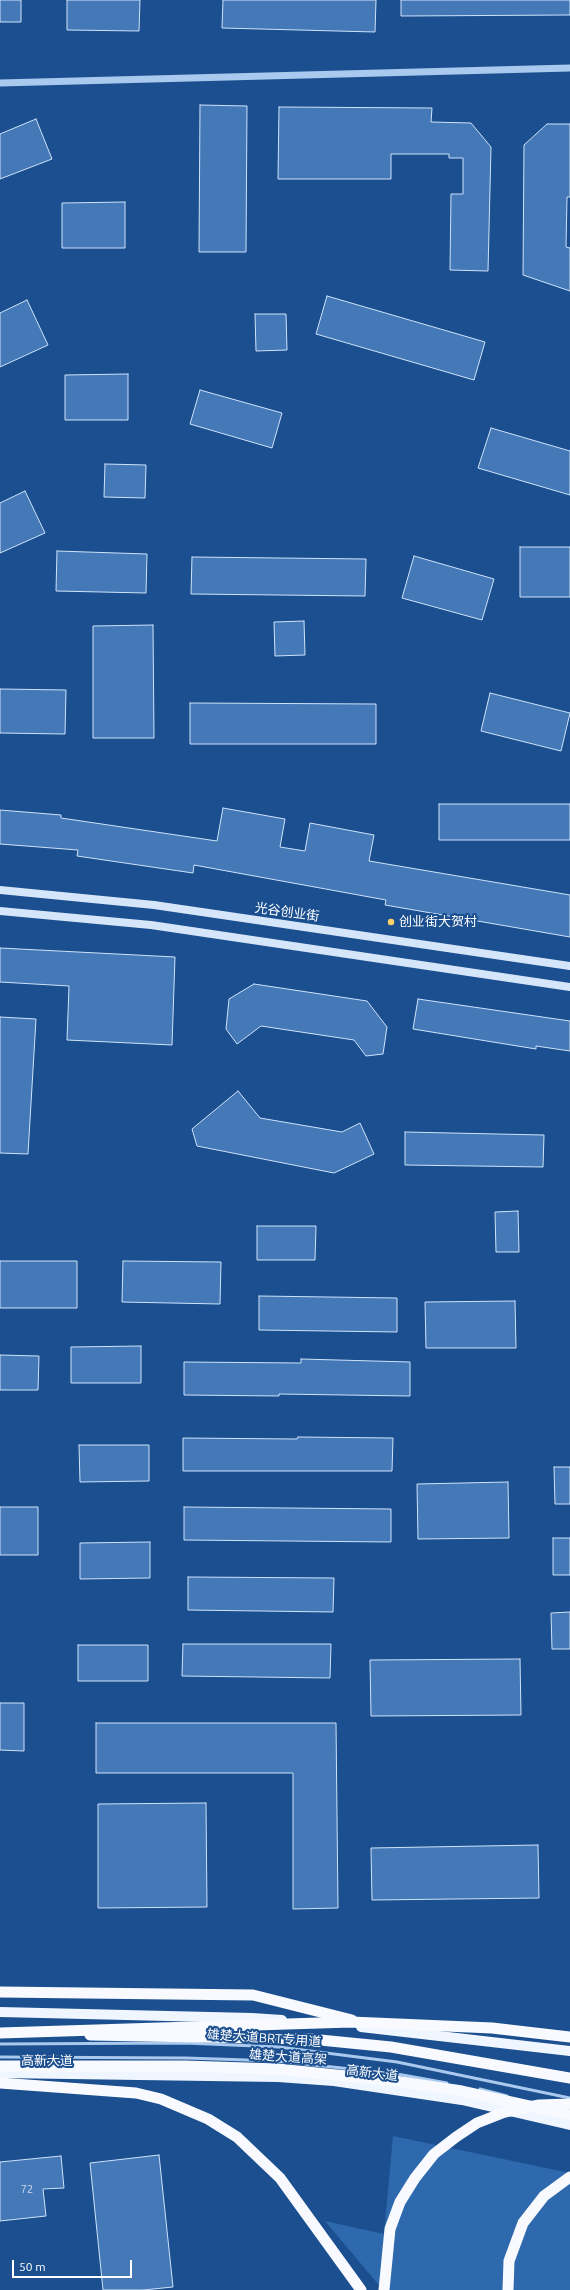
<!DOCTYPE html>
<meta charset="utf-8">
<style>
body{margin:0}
#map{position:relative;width:570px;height:2290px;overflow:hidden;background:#1b4f8f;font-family:Ubuntu,sans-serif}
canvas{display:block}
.scale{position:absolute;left:12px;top:2260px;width:120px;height:18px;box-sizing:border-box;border:2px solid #fff;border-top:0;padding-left:5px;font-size:12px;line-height:14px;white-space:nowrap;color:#fff;-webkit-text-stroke:3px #1b4f8f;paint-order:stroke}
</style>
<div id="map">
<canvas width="570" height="2290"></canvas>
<div class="scale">50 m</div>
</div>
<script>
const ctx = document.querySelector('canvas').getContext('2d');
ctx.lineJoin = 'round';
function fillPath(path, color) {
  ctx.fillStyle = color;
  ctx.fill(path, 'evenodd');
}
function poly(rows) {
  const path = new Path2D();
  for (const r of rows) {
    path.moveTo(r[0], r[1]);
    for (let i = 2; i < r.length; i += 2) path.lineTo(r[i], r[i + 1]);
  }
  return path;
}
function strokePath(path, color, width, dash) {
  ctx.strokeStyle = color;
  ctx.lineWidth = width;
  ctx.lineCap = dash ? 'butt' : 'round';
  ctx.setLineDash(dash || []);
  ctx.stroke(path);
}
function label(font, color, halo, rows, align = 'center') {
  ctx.font = font + ' Ubuntu,"Noto Sans SC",sans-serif';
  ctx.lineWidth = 4;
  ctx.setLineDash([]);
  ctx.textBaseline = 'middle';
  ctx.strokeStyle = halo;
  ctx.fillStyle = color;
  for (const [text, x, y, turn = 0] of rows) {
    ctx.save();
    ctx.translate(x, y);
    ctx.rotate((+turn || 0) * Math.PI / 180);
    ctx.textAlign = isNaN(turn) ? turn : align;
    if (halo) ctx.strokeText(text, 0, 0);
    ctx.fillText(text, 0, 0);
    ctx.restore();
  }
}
fillPath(poly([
 [393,2136,570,2173,570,2290,383,2290,325,2221,384,2234]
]), '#2e69ad');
const building = poly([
 [0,0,21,0,21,22,0,22,0,0],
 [67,0,140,0,139,31,67,30,67,0],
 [223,0,376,0,375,32,222,28,223,0],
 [401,0,570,0,570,15,401,16,401,0],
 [200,105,247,106,246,252,199,252,200,105],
 [279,107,432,108,431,122,471,123,491,147,488,271,450,270,451,194,463,194,463,158,449,158,449,154,391,154,391,179,278,179,279,107],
 [36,119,52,159,0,179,0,134,36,119],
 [547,124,570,124,570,197,567,197,566,247,570,248,570,291,523,275,524,145,547,124],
 [125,202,125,248,62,248,62,203,125,202],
 [327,296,485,342,474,380,316,334,327,296],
 [27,300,48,345,0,367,0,313,27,300],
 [255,314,286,314,287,350,256,351,255,314],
 [128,374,128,420,65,420,65,375,128,374],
 [200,390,282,413,272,448,190,424,200,390],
 [491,428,570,451,570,495,478,468,491,428],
 [105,464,146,465,145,498,104,497,105,464],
 [25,491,45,533,0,553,0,503,25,491],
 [520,547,570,547,570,597,520,597,520,547],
 [57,551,147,554,146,593,56,591,57,551],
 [414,556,494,579,482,620,402,598,414,556],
 [192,557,366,559,365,596,191,594,192,557],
 [304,621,305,655,275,656,274,622,304,621],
 [153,625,154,738,93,738,93,626,153,625],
 [0,689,66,690,65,734,0,733,0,689],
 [490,693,570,713,561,751,481,731,490,693],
 [190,703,376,704,376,744,190,744,190,703],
 [439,804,570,804,570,840,439,840,439,804],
 [223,808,285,819,280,847,305,851,310,823,374,835,369,861,570,895,570,937,385,905,386,900,194,865,193,873,77,856,78,850,0,844,0,810,61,815,61,818,217,841,223,808],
 [0,948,175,957,172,1045,67,1040,69,986,0,982,0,948],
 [254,984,367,1001,387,1027,383,1054,366,1056,354,1040,261,1026,237,1044,226,1029,229,999,254,984],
 [418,999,570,1021,570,1051,536,1046,536,1049,413,1029,418,999],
 [0,1017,36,1019,28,1154,0,1153,0,1017],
 [238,1091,260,1118,342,1132,360,1123,374,1154,334,1173,197,1146,192,1129,238,1091],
 [405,1132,544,1135,543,1167,405,1165,405,1132],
 [518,1211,519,1252,496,1252,495,1212,518,1211],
 [257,1226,316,1226,315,1260,257,1260,257,1226],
 [0,1261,77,1261,77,1308,0,1308,0,1261],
 [123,1261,221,1262,220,1304,122,1302,123,1261],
 [259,1296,397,1298,397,1332,259,1330,259,1296],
 [515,1301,516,1348,426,1348,425,1302,515,1301],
 [141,1346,141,1383,71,1383,71,1347,141,1346],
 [0,1355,39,1356,38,1390,0,1390,0,1355],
 [301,1359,410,1362,410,1396,279,1394,279,1396,184,1395,184,1362,301,1363,301,1359],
 [298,1437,393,1438,392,1471,183,1471,183,1438,297,1439,298,1437],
 [79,1445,149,1445,149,1481,80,1482,79,1445],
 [554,1467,570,1467,570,1504,555,1504,554,1467],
 [508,1482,509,1538,418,1539,417,1484,508,1482],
 [0,1507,38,1507,38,1555,0,1555,0,1507],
 [184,1507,391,1509,391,1542,184,1540,184,1507],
 [553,1538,570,1538,570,1575,553,1575,553,1538],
 [150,1542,150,1578,80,1579,80,1543,150,1542],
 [188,1577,334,1578,333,1612,188,1610,188,1577],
 [570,1612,570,1649,552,1649,551,1613,570,1612],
 [183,1644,331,1644,330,1678,182,1676,183,1644],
 [78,1645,148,1645,148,1681,78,1681,78,1645],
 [520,1659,521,1715,371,1716,370,1660,520,1659],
 [0,1703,24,1703,24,1751,0,1750,0,1703],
 [96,1723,336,1723,338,1908,293,1909,293,1773,96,1773,96,1723],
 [206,1803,207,1907,98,1908,98,1804,206,1803],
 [538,1845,539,1898,372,1900,371,1848,538,1845],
 [159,2155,173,2287,143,2290,103,2290,90,2163,159,2155],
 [61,2156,64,2188,43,2189,46,2216,0,2221,0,2162,61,2156]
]);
fillPath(building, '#4478b7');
strokePath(building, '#cfe3fa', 1);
strokePath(poly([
 [0,2044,185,2043,279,2047,397,2062,570,2098],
 [0,2057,186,2058,277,2061,397,2074,447,2083],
 [480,2089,507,2096]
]), '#a9c9ee', 3);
strokePath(poly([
 [0,83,570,68]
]), '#a9c9ee', 7);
strokePath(poly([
 [0,890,154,905,570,966],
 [0,911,151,925,570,987]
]), '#d6e6fa', 8);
strokePath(poly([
 [0,2012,252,2018,282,2020],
 [361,2027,570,2051],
 [0,2073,278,2077,334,2081,462,2100,570,2125]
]), '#f0f6ff', 10);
strokePath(poly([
 [0,1992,253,1995,352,2020],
 [90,2035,310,2039,391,2047,570,2078],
 [0,2066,185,2066,278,2069,395,2081,462,2091,570,2115],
 [0,2083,136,2093,161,2099,208,2119,237,2137,280,2178,361,2290],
 [508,2290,509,2261,523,2223,544,2196,570,2177]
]), '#f8faff', 11);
strokePath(poly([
 [0,2033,351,2022,492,2028,570,2037],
 [384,2290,390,2229,400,2202,415,2178,434,2154,456,2137,477,2123,505,2112,539,2105,570,2104]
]), '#f8faff', 11);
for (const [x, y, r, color] of [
 [391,922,4,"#ffd166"]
]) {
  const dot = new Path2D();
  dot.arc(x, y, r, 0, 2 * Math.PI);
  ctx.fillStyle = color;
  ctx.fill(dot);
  strokePath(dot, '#1b4f8f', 1.5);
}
label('11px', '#d0dded', null, [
 ["72",27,2189]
]);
label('13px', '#fff', '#1b4f8f', [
 ["光谷创业街",287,912,8],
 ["雄楚大道BRT专用道",264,2038,4],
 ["雄楚大道高架",288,2057,4],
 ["高新大道",47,2061],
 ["高新大道",372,2073,7]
]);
label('13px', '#fff', '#1b4f8f', [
 ["创业街大贺村",399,922]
], 'left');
</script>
